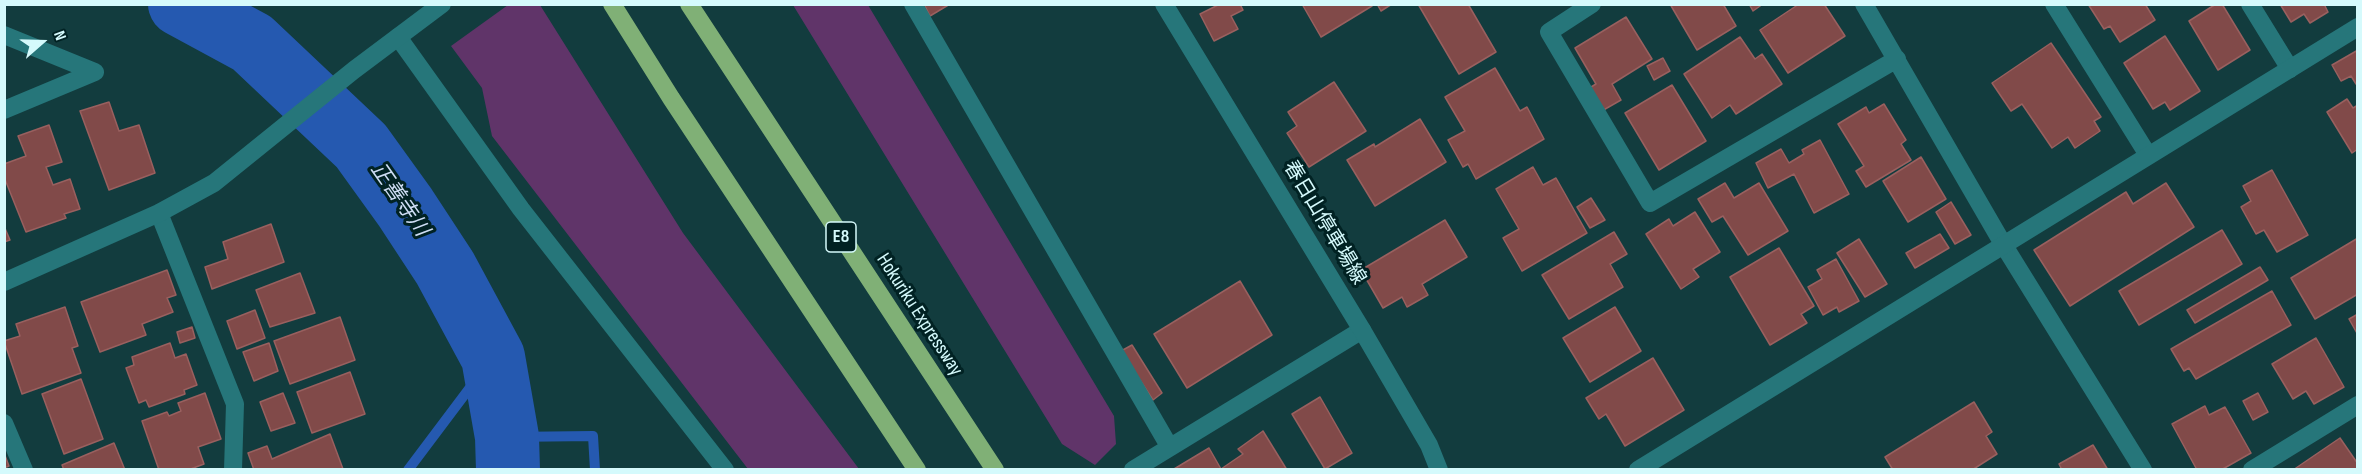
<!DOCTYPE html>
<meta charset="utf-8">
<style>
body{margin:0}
#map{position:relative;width:2362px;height:474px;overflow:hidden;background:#123c3e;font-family:"Sofia Sans Condensed",sans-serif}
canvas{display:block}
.frame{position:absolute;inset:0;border:6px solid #d5fafc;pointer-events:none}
.north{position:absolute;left:12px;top:12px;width:60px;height:60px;-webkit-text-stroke:4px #012223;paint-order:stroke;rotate:70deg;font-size:16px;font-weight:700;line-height:24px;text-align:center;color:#d5fafc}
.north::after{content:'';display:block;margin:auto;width:21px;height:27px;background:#d5fafc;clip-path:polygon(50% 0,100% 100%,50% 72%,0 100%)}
</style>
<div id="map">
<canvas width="2362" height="474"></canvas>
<div class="frame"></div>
<div class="north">N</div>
</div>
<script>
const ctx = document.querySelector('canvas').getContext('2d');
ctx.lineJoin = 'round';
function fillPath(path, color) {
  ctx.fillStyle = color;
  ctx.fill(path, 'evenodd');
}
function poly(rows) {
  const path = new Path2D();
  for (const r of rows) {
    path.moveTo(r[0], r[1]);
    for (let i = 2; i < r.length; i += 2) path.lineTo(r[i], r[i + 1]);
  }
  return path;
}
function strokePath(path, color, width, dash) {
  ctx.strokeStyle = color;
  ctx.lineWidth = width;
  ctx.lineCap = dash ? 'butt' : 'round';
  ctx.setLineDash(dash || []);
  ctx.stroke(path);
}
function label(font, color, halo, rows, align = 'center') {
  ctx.font = font + ' "Sofia Sans Condensed","Noto Sans JP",sans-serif';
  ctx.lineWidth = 6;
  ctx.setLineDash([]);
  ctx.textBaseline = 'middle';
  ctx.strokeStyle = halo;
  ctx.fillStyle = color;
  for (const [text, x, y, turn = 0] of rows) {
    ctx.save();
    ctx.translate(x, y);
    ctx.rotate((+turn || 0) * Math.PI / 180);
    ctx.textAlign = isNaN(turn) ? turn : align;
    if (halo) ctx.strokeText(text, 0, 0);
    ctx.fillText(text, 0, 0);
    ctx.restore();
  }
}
fillPath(poly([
 [508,5,540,5,683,233,859,469,748,469,492,136,482,88,451,46],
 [793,5,868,5,1114,416,1116,444,1095,465,1062,444]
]), '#603469');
strokePath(poly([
 [507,437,593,436,595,470],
 [408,470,493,357]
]), '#2559b0', 10);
strokePath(poly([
 [180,4,252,43,361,146,405,207,445,268,493,357,507,437,508,470]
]), '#2559b0', 64);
const building = poly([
 [924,4,950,4,930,16,924,4],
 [1220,4,1240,4,1243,10,1231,16,1238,29,1214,41,1200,14,1220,4],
 [1302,4,1371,4,1372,6,1321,37,1302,4],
 [1377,4,1392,4,1381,11,1377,4],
 [1418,4,1468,4,1496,52,1459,74,1418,4],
 [1670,4,1723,4,1736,26,1697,50,1670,4],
 [1749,4,1763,4,1753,11,1749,4],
 [1799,4,1824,4,1845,36,1788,73,1760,30,1799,4],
 [2088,4,2145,4,2155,20,2120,42,2110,26,2104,29,2088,4],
 [2216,4,2222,4,2250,50,2218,70,2189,21,2216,4],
 [2280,4,2328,4,2325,6,2328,12,2310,23,2304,14,2291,22,2280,4],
 [1626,17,1652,59,1612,84,1621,100,1600,112,1586,90,1596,84,1575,48,1626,17],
 [2165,36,2200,91,2170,110,2165,102,2153,109,2124,63,2165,36],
 [1740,37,1755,59,1762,54,1782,84,1736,114,1730,105,1712,118,1684,74,1740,37],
 [2051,43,2101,117,2094,121,2100,131,2075,148,2068,137,2052,148,2022,104,2011,111,1992,83,2051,43],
 [2358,50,2358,84,2356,84,2351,76,2341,81,2332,65,2358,50],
 [1663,58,1670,71,1654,80,1647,66,1663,58],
 [1495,68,1520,111,1527,107,1544,139,1476,179,1468,164,1463,167,1448,140,1465,131,1445,97,1495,68],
 [1334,82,1366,131,1309,167,1287,133,1297,126,1288,112,1334,82],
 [1672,85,1706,141,1659,170,1625,113,1672,85],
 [2347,99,2353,108,2358,105,2358,149,2352,153,2327,112,2347,99],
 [109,102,119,131,139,125,155,173,109,190,80,111,109,102],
 [1884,104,1906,140,1901,144,1911,160,1866,187,1856,171,1864,166,1838,124,1866,107,1869,113,1884,104],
 [1420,119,1446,162,1375,206,1347,160,1374,144,1375,147,1420,119],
 [49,125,62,162,46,167,53,185,70,179,80,209,64,214,66,218,26,232,4,177,4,164,26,156,18,136,49,125],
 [1820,140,1849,194,1814,213,1794,174,1768,188,1756,163,1781,149,1789,163,1804,154,1802,150,1820,140],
 [1921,157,1946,199,1908,222,1883,181,1921,157],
 [1533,167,1543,185,1556,178,1587,233,1522,271,1503,238,1519,229,1496,189,1533,167],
 [2272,170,2308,235,2277,252,2264,230,2256,234,2241,207,2251,201,2243,186,2272,170],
 [1725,183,1734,198,1759,183,1788,231,1748,255,1723,216,1712,222,1698,199,1725,183],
 [2166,183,2194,227,2070,306,2034,250,2126,192,2133,204,2166,183],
 [1591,198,1605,220,1590,228,1577,207,1591,198],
 [1951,202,1971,235,1955,244,1936,212,1951,202],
 [1695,212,1720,252,1693,269,1699,277,1681,289,1646,234,1669,219,1673,226,1695,212],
 [1445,220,1467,257,1422,284,1428,295,1407,307,1402,297,1383,308,1361,270,1445,220],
 [271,224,284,262,212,289,205,267,228,259,223,242,271,224],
 [4,226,10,240,4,242,4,226],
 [2222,230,2242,264,2139,325,2119,291,2222,230],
 [1614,232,1627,254,1610,264,1623,287,1569,319,1542,275,1614,232],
 [1940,234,1949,248,1915,268,1906,253,1940,234],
 [2358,238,2358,294,2315,319,2291,278,2358,238],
 [1859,239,1887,284,1865,297,1837,253,1859,239],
 [1779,248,1814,306,1801,314,1807,323,1770,345,1730,277,1779,248],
 [1836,259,1859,301,1839,312,1837,307,1823,315,1808,287,1822,279,1817,270,1836,259],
 [2260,267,2268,280,2195,323,2187,310,2260,267],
 [167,270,176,295,167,298,173,312,142,324,146,335,100,352,81,302,167,270],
 [300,273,315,313,270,327,256,290,300,273],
 [1240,281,1272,335,1187,388,1154,334,1240,281],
 [2272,291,2291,325,2196,379,2189,368,2184,371,2171,349,2272,291],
 [65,307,78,346,72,348,81,373,22,394,4,341,20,336,16,324,65,307],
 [1615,307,1641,351,1590,382,1563,338,1615,307],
 [255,310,265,338,237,349,227,321,255,310],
 [2358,314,2358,335,2349,319,2358,314],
 [340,317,355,360,290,384,274,341,340,317],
 [192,327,195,338,180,343,177,332,192,327],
 [2316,338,2344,387,2314,404,2306,391,2293,399,2272,364,2316,338],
 [170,343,175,358,186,354,197,385,184,390,185,394,149,407,146,400,139,403,126,368,134,365,132,357,170,343],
 [269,343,278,371,254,381,243,352,269,343],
 [1132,345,1162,393,1153,400,1121,351,1132,345],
 [1653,358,1684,410,1625,446,1606,414,1599,419,1586,398,1653,358],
 [350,372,365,414,312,433,297,392,350,372],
 [81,379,103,439,64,454,42,394,81,379],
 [205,393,221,439,198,447,204,464,188,470,159,470,142,421,167,412,169,416,181,411,178,403,205,393],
 [283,393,295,423,271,431,260,402,283,393],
 [2258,393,2268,412,2253,420,2243,401,2258,393],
 [1320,397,1352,453,1325,469,1292,414,1320,397],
 [1974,402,1992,432,1986,436,1997,454,1972,470,1893,470,1885,457,1974,402],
 [2205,406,2209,415,2225,407,2251,453,2221,470,2197,470,2172,424,2205,406],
 [1263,431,1287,470,1174,469,1209,448,1221,469,1243,454,1238,449,1263,431],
 [330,434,343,469,340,470,254,470,248,453,267,446,272,459,330,434],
 [2340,438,2358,464,2358,470,2293,470,2340,438],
 [114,443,125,470,64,470,62,465,114,443],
 [2093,445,2108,470,2062,470,2059,464,2093,445],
 [4,453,9,466,4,468,4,453]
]);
fillPath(building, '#814a49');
strokePath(building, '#99605f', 1.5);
strokePath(poly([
 [2054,4,2148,155],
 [2250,4,2290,69]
]), '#26767a', 18);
strokePath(poly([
 [913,4,1169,446],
 [1592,4,1549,32,1650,203,1897,59],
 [1864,4,2003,244,2143,470],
 [4,35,95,72,4,110],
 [398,37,521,209,725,470],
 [159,213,235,404,233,470],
 [4,423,24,470],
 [1133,470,1362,330],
 [2252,470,2358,405]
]), '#26767a', 18);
strokePath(poly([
 [1164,4,1362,330,1429,445,1439,470],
 [4,282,159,213,214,183,354,70,442,4],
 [1638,470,2358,27]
]), '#26767a', 18);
strokePath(poly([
 [612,4,671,98,917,470],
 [689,4,995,470]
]), '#80b076', 18);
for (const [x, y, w] of [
 [841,237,30]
]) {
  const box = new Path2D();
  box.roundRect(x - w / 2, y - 15, w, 30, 4.5);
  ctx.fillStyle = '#012223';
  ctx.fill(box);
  strokePath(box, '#d5fafc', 1.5);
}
label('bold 18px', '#d5fafc', null, [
 ["E8",841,237]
]);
label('20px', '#d5fafc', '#012223', [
 ["春日山停車場線",1324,223,59],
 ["Hokuriku Expressway",919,315,57]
]);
label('italic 21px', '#ceddf4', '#012223', [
 ["正善寺川",399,200,55]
]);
</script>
